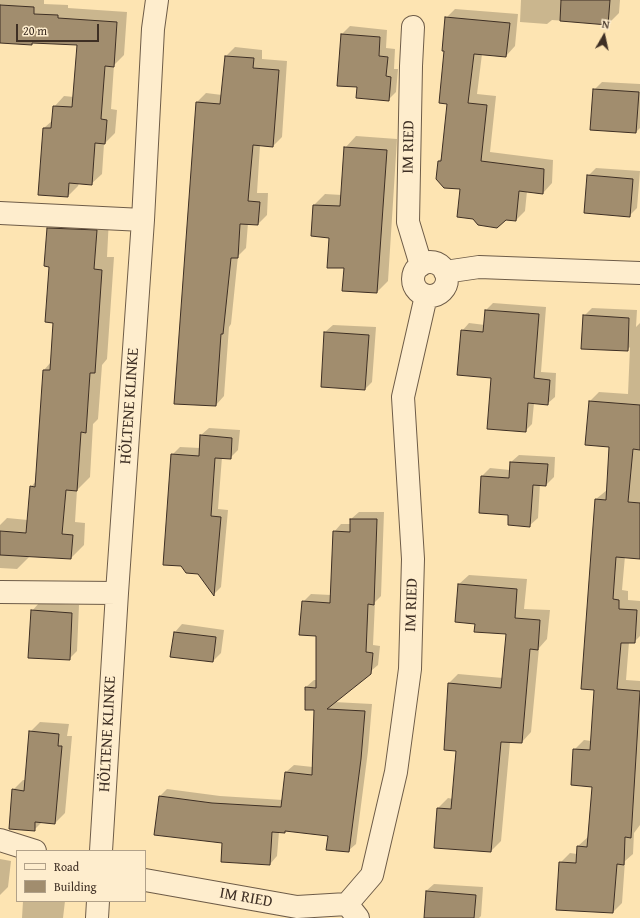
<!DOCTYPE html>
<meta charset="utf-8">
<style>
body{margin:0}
#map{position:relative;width:640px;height:918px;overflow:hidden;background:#fde4b2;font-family:"Gentium Book Plus",serif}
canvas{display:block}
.legend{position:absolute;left:16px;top:850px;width:130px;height:52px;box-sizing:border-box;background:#feedcd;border:1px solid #b1a189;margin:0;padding:5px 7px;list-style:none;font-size:12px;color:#3e2f24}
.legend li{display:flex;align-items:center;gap:8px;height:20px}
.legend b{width:20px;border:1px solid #b1a189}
.north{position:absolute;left:584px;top:16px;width:40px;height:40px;-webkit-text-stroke:3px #feedcd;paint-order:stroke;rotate:9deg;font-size:11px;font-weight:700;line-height:16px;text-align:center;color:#3e2f24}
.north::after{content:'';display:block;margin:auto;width:14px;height:18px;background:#3e2f24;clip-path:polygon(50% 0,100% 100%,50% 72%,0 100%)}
.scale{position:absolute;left:16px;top:24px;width:83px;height:18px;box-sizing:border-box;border:2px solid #3e2f24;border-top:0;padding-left:5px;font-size:12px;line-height:14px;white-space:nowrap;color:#3e2f24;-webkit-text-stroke:3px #feedcd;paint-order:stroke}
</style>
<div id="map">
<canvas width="640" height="918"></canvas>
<ul class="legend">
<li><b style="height:5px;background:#feedcd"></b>Road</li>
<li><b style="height:11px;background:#a18d6e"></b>Building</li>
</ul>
<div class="north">N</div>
<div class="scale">20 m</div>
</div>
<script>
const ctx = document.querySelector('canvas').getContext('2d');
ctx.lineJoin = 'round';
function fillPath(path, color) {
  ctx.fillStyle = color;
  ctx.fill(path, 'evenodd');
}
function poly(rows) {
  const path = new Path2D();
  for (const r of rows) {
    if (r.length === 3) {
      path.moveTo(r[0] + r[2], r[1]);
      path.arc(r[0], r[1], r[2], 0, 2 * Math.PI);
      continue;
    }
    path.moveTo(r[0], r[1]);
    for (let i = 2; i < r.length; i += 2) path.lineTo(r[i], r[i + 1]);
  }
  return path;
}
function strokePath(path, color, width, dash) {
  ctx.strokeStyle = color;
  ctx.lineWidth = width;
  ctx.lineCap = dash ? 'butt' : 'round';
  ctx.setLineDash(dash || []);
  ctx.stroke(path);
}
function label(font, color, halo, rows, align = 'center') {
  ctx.font = font + ' "Gentium Book Plus",serif';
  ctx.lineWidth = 3.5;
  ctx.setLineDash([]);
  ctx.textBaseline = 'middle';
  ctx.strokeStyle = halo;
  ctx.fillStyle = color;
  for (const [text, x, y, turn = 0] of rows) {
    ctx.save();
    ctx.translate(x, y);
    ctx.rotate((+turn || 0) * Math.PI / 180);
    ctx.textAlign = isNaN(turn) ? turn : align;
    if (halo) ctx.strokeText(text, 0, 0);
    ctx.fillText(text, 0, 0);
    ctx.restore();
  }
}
fillPath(poly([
 [0,0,44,0,44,4,68,5,68,8,127,12,124,55,114,65,111,109,117,110,115,133,104,144,102,174,91,184,79,183,78,186,68,196,44,128,53,120,54,107,64,96,74,97,78,44,34,42,32,44,0,42],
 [521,0,620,0,619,13,608,24,552,20,547,24,520,22],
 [455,9,518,14,515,46,506,56,482,54,477,94,496,96,490,152,553,160,552,183,543,193,527,191,525,211,516,220,505,219,461,188,437,179,439,161,442,157,448,103,445,50,446,18],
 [350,26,387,30,386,48,395,49,394,69,398,69,396,92,388,100,358,86,342,34],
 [235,47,262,50,262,59,287,61,282,137,273,146,260,145,257,193,268,193,267,215,258,224,248,223,246,248,238,256,231,324,229,327,224,396,216,405,175,403,197,102,206,93,222,95,226,56],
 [602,82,640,84,640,128,636,132,594,90],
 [356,136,397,139,388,281,377,292,345,267,331,237,312,236,314,205,325,194,342,195,345,148],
 [596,168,640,171,637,208,629,216,588,176],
 [61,215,109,218,107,257,114,257,107,359,102,365,98,419,93,424,90,477,77,490,75,522,85,523,84,545,71,558,30,556,17,569,0,568,0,525,7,518,28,520,31,487,37,480,44,370,51,362,54,322,48,228],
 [493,303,546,307,541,372,556,373,555,397,547,404,534,403,532,424,525,431,493,377,462,331,469,323,485,325,486,310],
 [592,308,637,310,636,327,640,323,640,558,625,556,622,590,628,591,628,600,640,601,640,636,634,642,629,642,626,680,640,681,640,825,634,833,633,854,625,861,622,903,613,912,560,863,570,853,577,854,578,846,588,837,589,837,593,786,574,750,584,740,591,741,595,689,596,499,607,490,610,446,590,401,599,392,628,394,630,347,627,350,584,316],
 [333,325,376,327,372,382,365,389,325,332],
 [209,428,240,430,238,450,230,458,222,457,218,509,228,510,221,587,214,594,172,455,180,447,200,448,201,435],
 [519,455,555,457,554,477,546,485,540,484,538,518,530,525,509,514,482,476,490,468,510,470,511,462],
 [359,512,384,512,381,596,375,602,373,645,380,646,378,665,334,702,372,704,368,751,356,844,348,851,329,836,286,830,284,832,279,832,277,856,270,864,223,843,159,797,167,789,220,796,283,800,286,772,294,765,313,767,315,709,306,709,306,687,314,680,317,680,317,635,303,602,311,594,331,595,334,532,341,524,351,524,351,519],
 [469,575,527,579,524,609,550,610,547,639,539,648,531,732,522,742,510,742,501,841,491,851,438,808,448,798,453,799,457,750,449,683,458,674,503,678,508,633,476,623,459,584],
 [39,603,79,605,77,651,69,659,32,611],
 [182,624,224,630,221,653,213,661,175,632],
 [40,722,69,724,67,736,72,736,65,813,55,823,42,822,34,830,13,790,23,780,26,780,30,732],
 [0,859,11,861,8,887,0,895],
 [434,884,483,887,481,916,479,918,425,918,426,891],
 [23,901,65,901,63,918,22,918]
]), '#0003');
const building = poly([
 [561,0,610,0,608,25,560,21,561,0],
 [0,5,34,7,34,14,58,15,58,18,117,22,114,67,105,66,101,119,107,120,105,144,95,143,92,185,69,183,68,197,38,195,43,128,51,128,53,106,72,107,77,45,32,43,32,45,0,43,0,5],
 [445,17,510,23,506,57,474,54,468,103,487,105,481,161,544,169,543,194,519,191,516,221,506,220,497,228,478,225,473,219,457,217,460,189,444,188,436,179,438,161,441,161,447,104,439,103,444,51,442,51,445,17],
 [341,34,380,37,379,56,388,57,386,76,391,77,389,101,356,98,357,87,337,86,341,34],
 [225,56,254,58,253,68,279,70,273,147,253,145,248,201,260,202,258,225,240,224,238,258,231,258,223,334,221,334,216,406,174,404,196,102,220,104,225,56],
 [593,89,639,92,636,133,590,130,593,89],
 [344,147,387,150,377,293,342,291,344,268,327,268,329,238,311,236,313,205,340,206,344,147],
 [587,175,633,179,630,217,584,213,587,175],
 [47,228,97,230,94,269,102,270,95,373,90,373,86,433,81,432,77,491,66,490,62,534,73,535,71,559,0,555,0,531,26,533,30,486,35,487,43,370,50,370,53,323,45,322,49,267,44,266,47,228],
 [485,310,539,314,534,378,550,380,548,405,528,403,526,432,487,429,491,378,457,375,461,330,483,332,485,310],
 [583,315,629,318,628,351,581,349,583,315],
 [324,332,369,335,365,390,321,387,324,332],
 [589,401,640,405,640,450,633,449,628,502,640,503,640,559,616,557,613,599,619,600,619,609,637,610,635,643,621,643,617,689,640,691,631,838,625,837,624,865,617,864,613,913,556,910,559,862,576,863,577,846,587,847,592,787,571,785,573,749,590,750,594,690,581,689,595,499,606,500,609,447,585,445,589,401],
 [200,435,232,438,231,459,215,458,211,516,221,517,214,596,198,574,186,573,181,566,163,565,171,454,199,456,200,435],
 [510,462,548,464,546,486,533,485,530,527,508,525,508,515,479,513,481,476,509,478,510,462],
 [350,519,377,519,374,605,368,604,366,652,373,653,371,674,327,709,365,711,361,759,349,852,326,850,328,836,285,831,285,833,272,832,270,865,221,862,222,843,154,835,159,796,212,803,281,807,285,772,312,775,314,710,305,710,305,687,316,688,316,636,299,635,302,601,330,603,333,531,350,532,350,519],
 [458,584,517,589,515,618,540,620,538,650,530,649,522,743,501,742,491,852,434,848,437,808,451,809,456,751,444,750,448,683,501,688,506,634,474,632,475,624,455,622,458,584],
 [31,610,72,613,70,660,28,658,31,610],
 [174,632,216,637,213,662,170,657,174,632],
 [29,731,59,734,58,746,62,746,55,824,35,822,35,831,9,829,12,789,24,791,29,731],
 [426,891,476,895,474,918,424,918,426,891]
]);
fillPath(building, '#a18d6e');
strokePath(building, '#3e2f24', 1);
const street = poly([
 [413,27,411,66,408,222,421,265],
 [0,213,143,220],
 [430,279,17],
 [445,272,479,267,640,273],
 [0,592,117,593],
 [0,840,35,851],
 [101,851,117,593,143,220,153,29,157,0],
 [145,880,297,907,347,904,358,918],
 [347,904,372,875,396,772,410,669,413,559,403,397,426,296],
 [97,918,98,901]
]);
strokePath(street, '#6e5c48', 24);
strokePath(street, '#feedcd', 22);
label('16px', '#3e2f24', '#feedcd', [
 ["IM RIED",409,147,-89],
 ["HÖLTENE KLINKE",130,406,-86],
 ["IM RIED",412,605,-88],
 ["HÖLTENE KLINKE",108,734,-87],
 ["IM RIED",246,898,10]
]);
</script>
